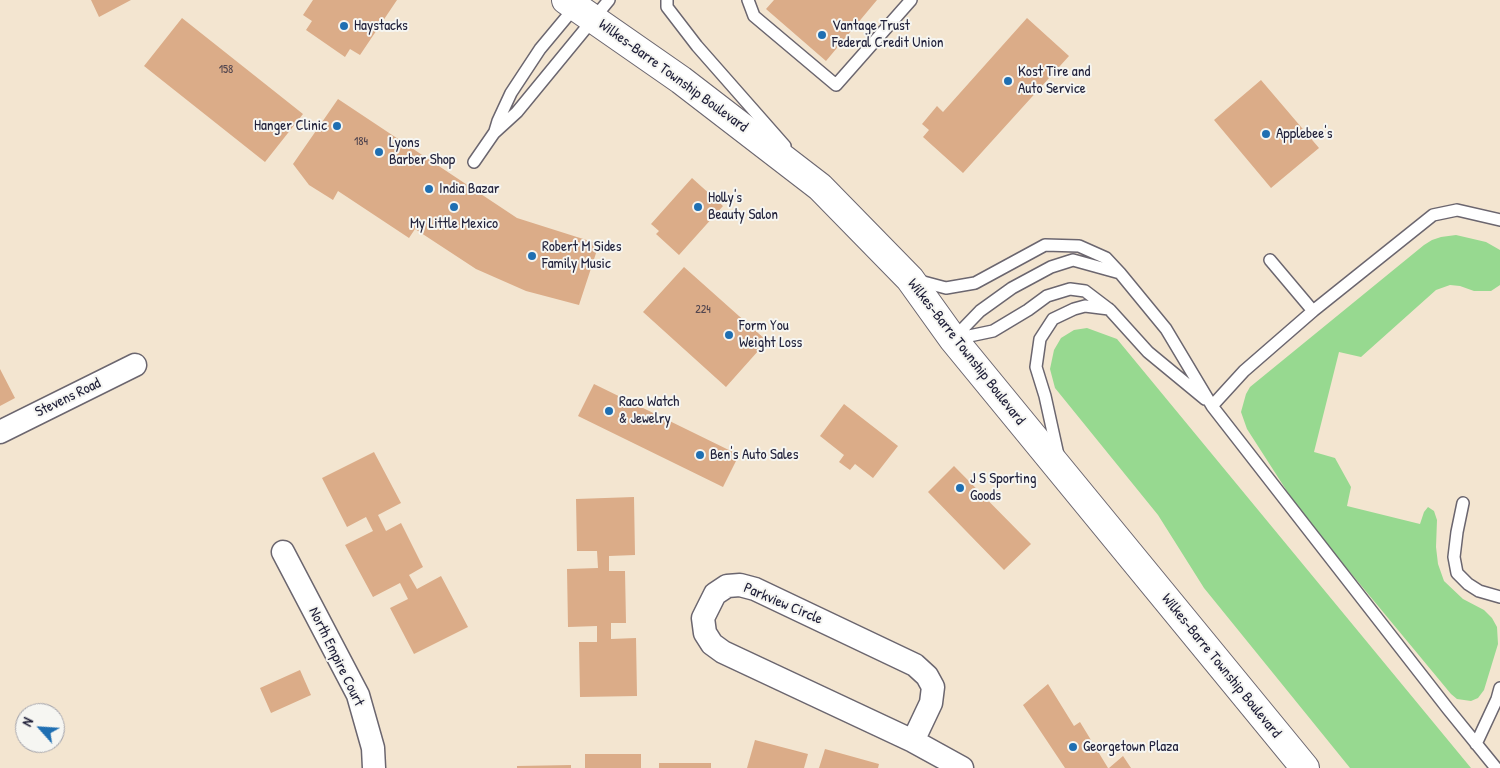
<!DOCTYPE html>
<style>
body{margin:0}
#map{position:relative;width:1500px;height:768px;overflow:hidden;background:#f3e5d0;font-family:"Patrick Hand",sans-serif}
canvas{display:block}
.north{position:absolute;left:15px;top:703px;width:50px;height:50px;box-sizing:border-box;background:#f6f6f2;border:1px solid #a1a1a9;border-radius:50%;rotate:296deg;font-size:14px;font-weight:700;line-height:20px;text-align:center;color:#22223b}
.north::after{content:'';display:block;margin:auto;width:18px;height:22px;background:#1f6fb2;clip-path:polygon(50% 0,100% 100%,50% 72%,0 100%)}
</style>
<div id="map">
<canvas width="1500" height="768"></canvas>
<div class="north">N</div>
</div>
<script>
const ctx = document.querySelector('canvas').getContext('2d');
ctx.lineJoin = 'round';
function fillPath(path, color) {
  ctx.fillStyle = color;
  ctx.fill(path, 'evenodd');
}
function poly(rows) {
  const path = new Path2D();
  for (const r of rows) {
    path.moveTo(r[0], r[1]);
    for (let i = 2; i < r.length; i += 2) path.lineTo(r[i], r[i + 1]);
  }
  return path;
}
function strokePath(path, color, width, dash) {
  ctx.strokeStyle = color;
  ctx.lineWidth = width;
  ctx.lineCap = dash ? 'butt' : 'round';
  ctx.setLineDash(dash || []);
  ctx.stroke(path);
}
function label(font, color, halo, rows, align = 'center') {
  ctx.font = font + ' "Patrick Hand",sans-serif';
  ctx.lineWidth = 4;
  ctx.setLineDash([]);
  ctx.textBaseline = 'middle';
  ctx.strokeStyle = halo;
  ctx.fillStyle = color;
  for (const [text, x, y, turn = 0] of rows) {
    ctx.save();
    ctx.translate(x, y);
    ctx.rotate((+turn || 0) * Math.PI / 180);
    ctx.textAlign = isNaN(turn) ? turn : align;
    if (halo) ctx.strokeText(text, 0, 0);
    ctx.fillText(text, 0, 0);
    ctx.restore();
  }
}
fillPath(poly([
 [1456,235,1486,242,1500,250,1500,285,1491,291,1474,291,1460,286,1450,285,1436,290,1361,357,1339,352,1314,452,1335,458,1351,487,1347,506,1420,524,1424,512,1428,507,1434,511,1437,520,1436,547,1438,564,1444,581,1463,599,1484,610,1492,618,1497,627,1498,644,1484,690,1478,698,1471,701,1457,699,1451,694,1301,513,1247,429,1241,412,1246,394,1250,387,1424,245,1432,240,1441,237],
 [1087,328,1117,339,1471,768,1350,768,1204,588,1158,515,1055,388,1050,369,1054,350,1061,338,1074,330]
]), '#97d990');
fillPath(poly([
 [91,0,131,0,99,17],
 [313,0,397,0,360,55,350,49,345,57,306,30,312,21,303,15],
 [774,0,877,0,826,61,766,9],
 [182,18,303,114,265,162,144,66],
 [1027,18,1069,56,963,173,923,137,929,130,922,124,937,106,943,112],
 [1261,80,1319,148,1271,188,1214,120],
 [338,99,517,218,599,244,579,305,526,291,476,269,415,229,409,238,338,191,333,200,309,185,293,164],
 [692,178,723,206,679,255,656,234,659,231,651,224],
 [684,267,767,341,726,387,643,312],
 [0,369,15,398,0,406],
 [594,384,739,455,723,487,578,416],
 [844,404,898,446,873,478,855,464,850,470,839,462,844,455,820,436],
 [374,452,401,503,378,515,386,531,401,523,423,567,409,575,417,589,441,576,468,627,414,654,390,608,408,599,400,583,373,597,345,545,373,531,366,517,347,527,322,478],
 [954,466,1031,544,1004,570,928,492],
 [634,497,635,555,609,556,609,571,625,571,626,623,611,623,611,639,636,638,637,696,580,697,579,642,597,642,597,626,568,627,567,569,598,568,597,551,577,551,576,499],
 [300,670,311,695,271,713,260,688],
 [1048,684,1074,726,1080,722,1108,768,1065,768,1023,705],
 [755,740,808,754,804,768,747,768],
 [825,749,879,764,878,768,819,768],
 [585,754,641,754,641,768,585,768],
 [1123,756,1131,768,1109,768],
 [659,763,711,763,711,768,659,768],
 [571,765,571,768,517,768,517,766]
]), '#dbac88');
const service = poly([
 [667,0,667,7,697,46,785,146],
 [748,0,754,16,836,85,911,0],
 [495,131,498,121,511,93,540,49,575,7],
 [474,162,494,133,517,112,609,0],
 [1270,260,1313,311],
 [916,280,946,288,975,283,1045,245,1079,246,1106,258,1120,273],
 [953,339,980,311,1012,288,1051,267,1073,260,1120,273,1166,329,1212,406,1448,709,1496,768],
 [955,339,993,331,1028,310,1047,296,1070,289,1085,291,1110,310,1148,352,1205,399],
 [1212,406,1244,371,1313,311,1433,215,1457,210,1500,220],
 [1058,455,1045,396,1036,367,1040,339,1053,319,1074,309,1085,306,1109,309],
 [1463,503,1457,532,1454,557,1457,573,1468,584,1479,591,1500,597],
 [1476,744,1497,699,1500,688]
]);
const minor = poly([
 [0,432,135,365],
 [283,552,358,695,373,748,374,768],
 [913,741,931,703,933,687,927,676,915,665,755,589,740,585,727,586,715,594,703,618,705,633,712,644,723,652,913,741,962,768]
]);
const primary = poly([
 [566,0,681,80,820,187,910,279,953,339,1305,768]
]);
strokePath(service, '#6b666f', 14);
strokePath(minor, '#6b666f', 25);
strokePath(primary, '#6b666f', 30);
strokePath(service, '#fff', 11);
strokePath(minor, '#fff', 22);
strokePath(primary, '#fff', 28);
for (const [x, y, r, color] of [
 [344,26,5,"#1f6fb2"],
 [822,35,5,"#1f6fb2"],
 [1008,81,5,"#1f6fb2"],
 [337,126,5,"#1f6fb2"],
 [1266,134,5,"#1f6fb2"],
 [379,152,5,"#1f6fb2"],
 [429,189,5,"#1f6fb2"],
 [454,207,5,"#1f6fb2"],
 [698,207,5,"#1f6fb2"],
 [532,256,5,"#1f6fb2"],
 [729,335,5,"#1f6fb2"],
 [609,411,5,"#1f6fb2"],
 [700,455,5,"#1f6fb2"],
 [960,488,5,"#1f6fb2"],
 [1073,747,5,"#1f6fb2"]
]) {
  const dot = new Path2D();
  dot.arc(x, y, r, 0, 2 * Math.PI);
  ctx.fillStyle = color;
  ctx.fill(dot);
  strokePath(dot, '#f6f6f2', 2);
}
label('12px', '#50444e', null, [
 ["158",226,70],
 ["184",361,142],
 ["224",703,310]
]);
label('15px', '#22223b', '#f6f6f2', [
 ["Haystacks",354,26],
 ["Vantage Trust",832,26],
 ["Federal Credit Union",832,43],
 ["Kost Tire and",1018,72],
 ["Auto Service",1018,89],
 ["Hanger Clinic",327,126,"right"],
 ["Applebee's",1276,134],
 ["Lyons",389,143],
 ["Barber Shop",389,160],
 ["India Bazar",439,189],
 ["Holly's",708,198],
 ["Beauty Salon",708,215],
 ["My Little Mexico",454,224,"center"],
 ["Robert M Sides",542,247],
 ["Family Music",542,264],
 ["Form You",739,326],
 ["Weight Loss",739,343],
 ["Raco Watch",619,402],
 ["& Jewelry",619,419],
 ["Ben's Auto Sales",710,455],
 ["J S Sporting",970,479],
 ["Goods",970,496],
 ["Georgetown Plaza",1083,747]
], 'left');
label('15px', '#22223b', '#f6f6f2', [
 ["Wilkes-Barre Township Boulevard",673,76,36],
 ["Wilkes-Barre Township Boulevard",966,352,52],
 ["Stevens Road",68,398,-26],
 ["Parkview Circle",783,604,23],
 ["North Empire Court",336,657,64],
 ["Wilkes-Barre Township Boulevard",1221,666,51]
]);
</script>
